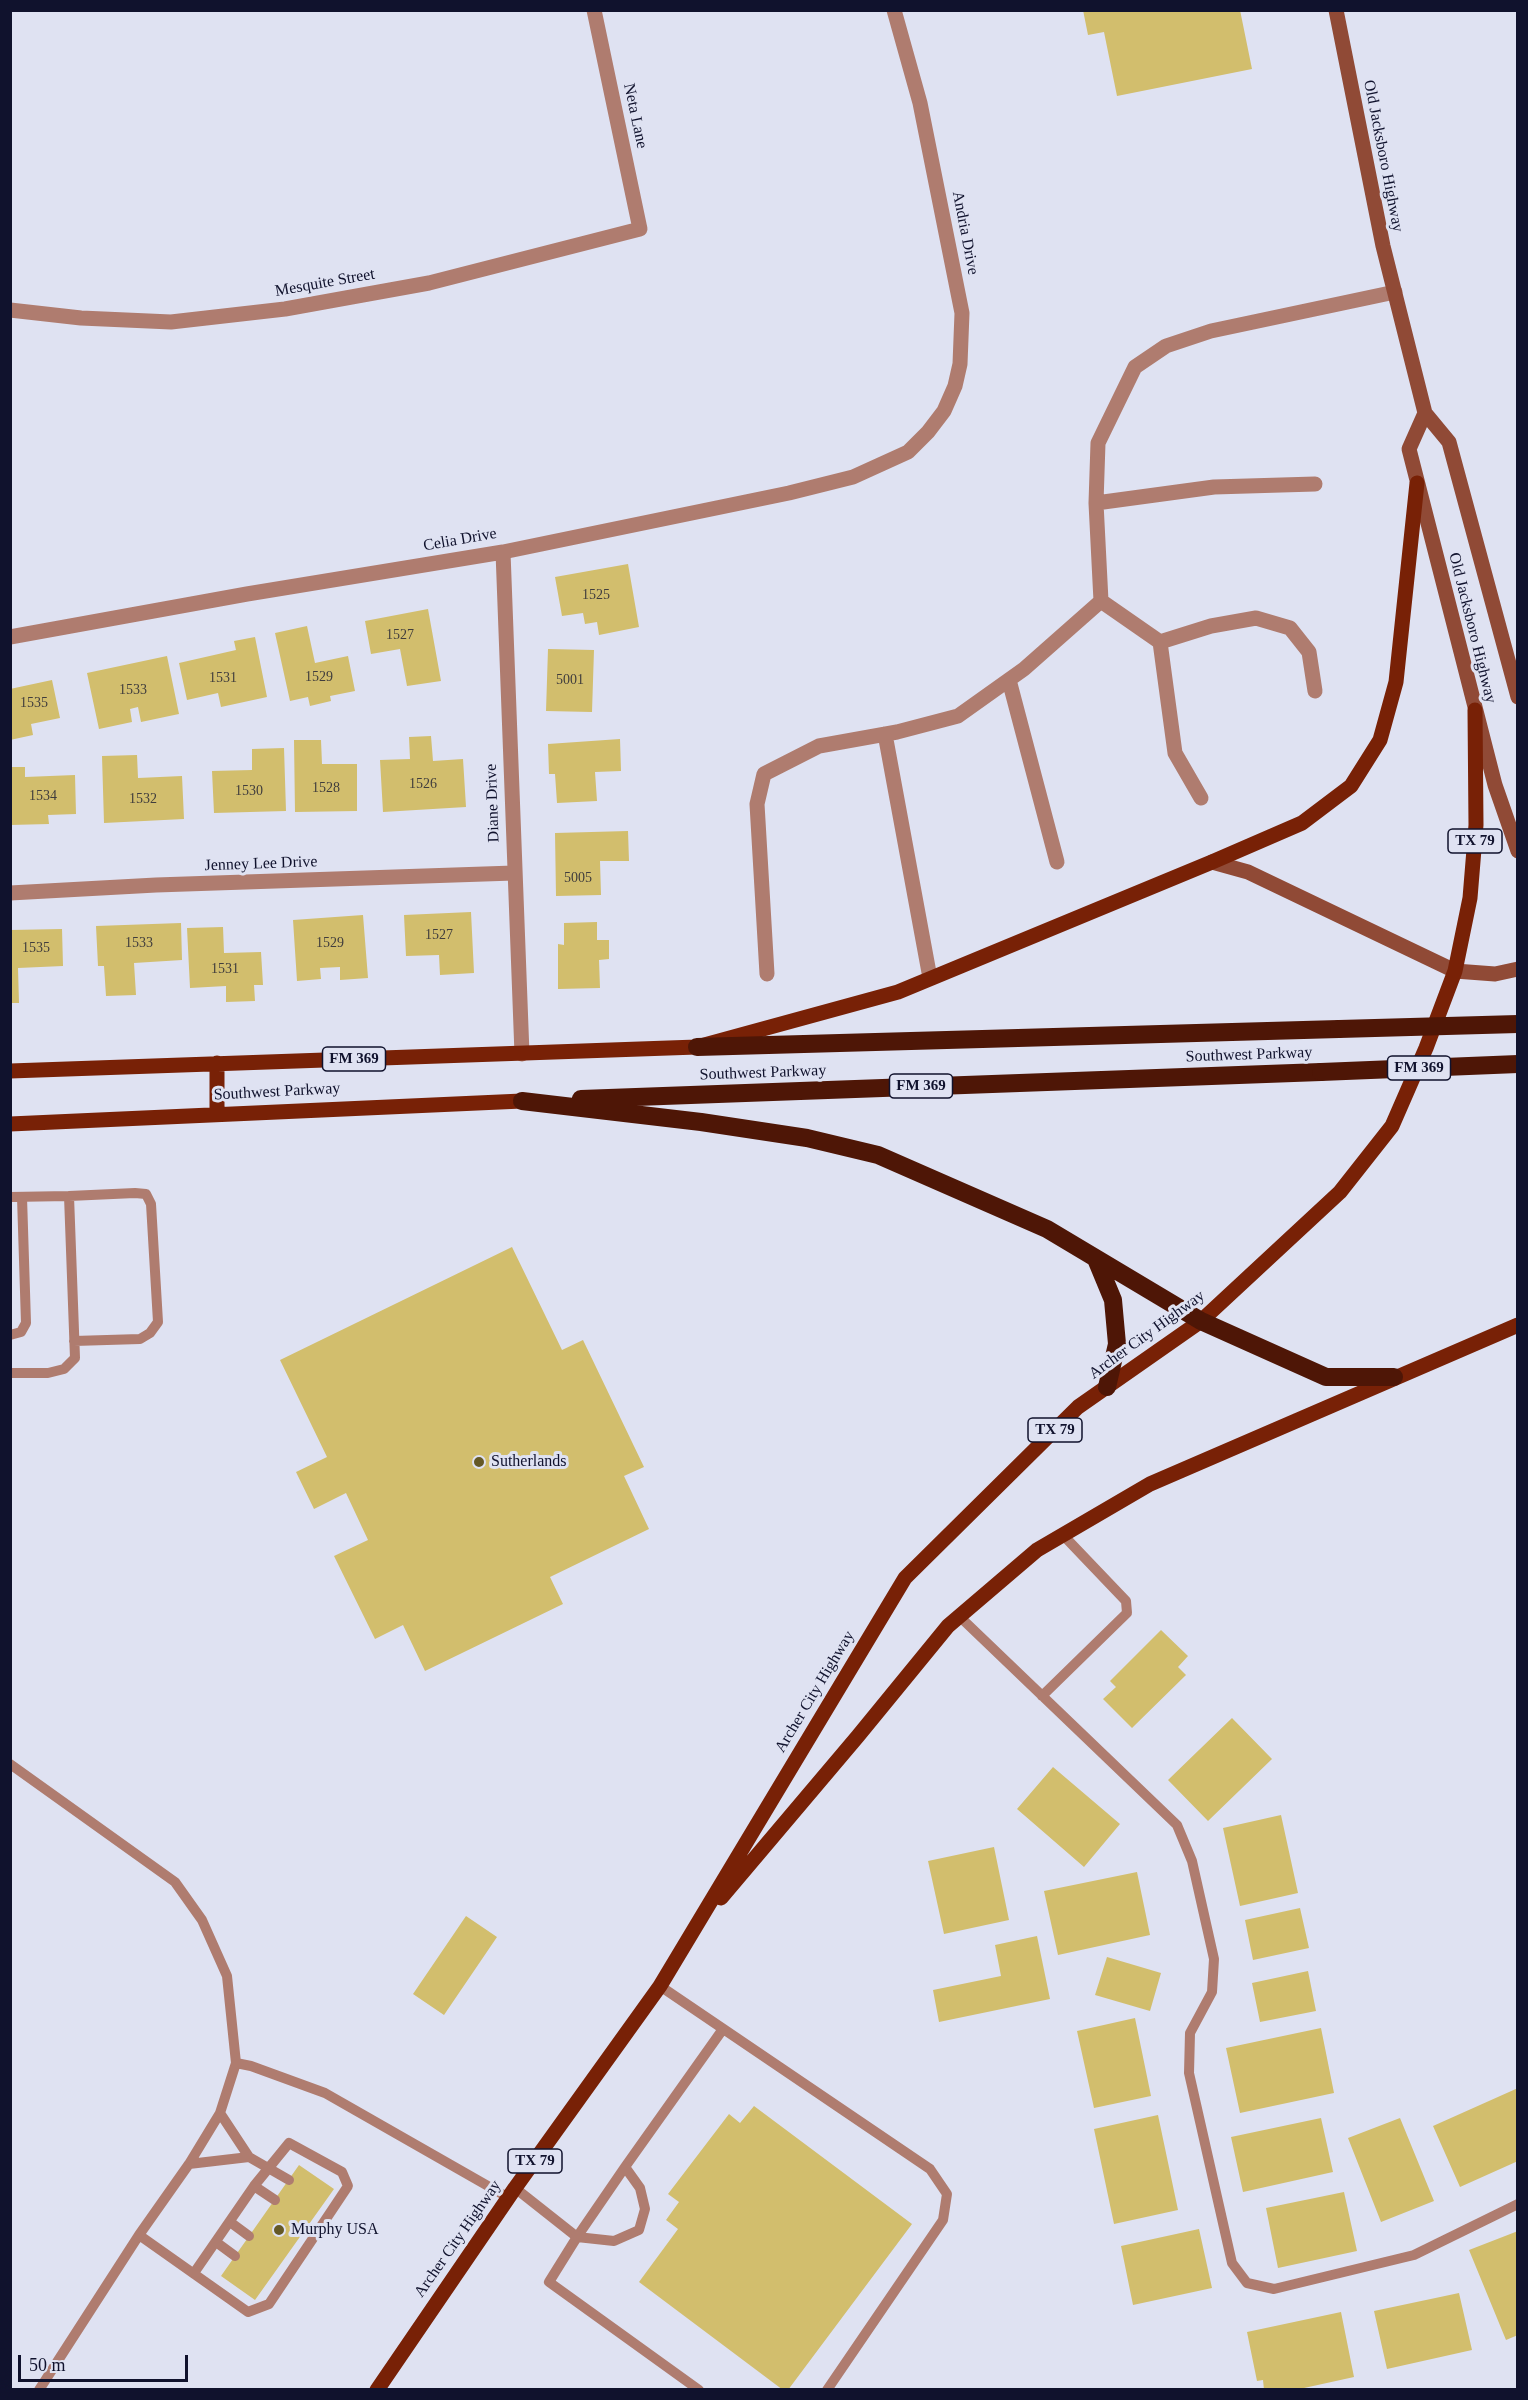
<!DOCTYPE html>
<style>
body{margin:0}
#map{position:relative;width:1528px;height:2400px;overflow:hidden;background:#dfe2f2;font-family:Georgia,serif}
canvas{display:block}
.frame{position:absolute;inset:0;border:12px solid #10122d;pointer-events:none}
.scale{position:absolute;left:18px;top:2355px;width:170px;height:27px;box-sizing:border-box;border:3px solid #10122d;border-top:0;padding-left:8px;font-size:18px;line-height:21px;white-space:nowrap;color:#10122d;-webkit-text-stroke:4px #dfe2f2;paint-order:stroke}
</style>
<div id="map">
<canvas width="1528" height="2400"></canvas>
<div class="frame"></div>
<div class="scale">50 m</div>
</div>
<script>
const ctx = document.querySelector('canvas').getContext('2d');
ctx.lineJoin = 'round';
function fillPath(path, color) {
  ctx.fillStyle = color;
  ctx.fill(path, 'evenodd');
}
function poly(rows) {
  const path = new Path2D();
  for (const r of rows) {
    path.moveTo(r[0], r[1]);
    for (let i = 2; i < r.length; i += 2) path.lineTo(r[i], r[i + 1]);
  }
  return path;
}
function strokePath(path, color, width, dash) {
  ctx.strokeStyle = color;
  ctx.lineWidth = width;
  ctx.lineCap = dash ? 'butt' : 'round';
  ctx.setLineDash(dash || []);
  ctx.stroke(path);
}
function label(font, color, halo, rows, align = 'center') {
  ctx.font = font + ' Georgia,serif';
  ctx.lineWidth = 6;
  ctx.setLineDash([]);
  ctx.textBaseline = 'middle';
  ctx.strokeStyle = halo;
  ctx.fillStyle = color;
  for (const [text, x, y, turn = 0] of rows) {
    ctx.save();
    ctx.translate(x, y);
    ctx.rotate((+turn || 0) * Math.PI / 180);
    ctx.textAlign = isNaN(turn) ? turn : align;
    if (halo) ctx.strokeText(text, 0, 0);
    ctx.fillText(text, 0, 0);
    ctx.restore();
  }
}
fillPath(poly([
 [1083,10,1240,10,1252,69,1117,96,1104,32,1088,35],
 [628,564,639,627,599,635,597,622,585,624,583,613,562,616,555,577],
 [428,609,441,681,407,686,400,649,371,654,365,621],
 [307,626,315,663,348,656,355,691,330,696,331,701,310,706,308,697,290,701,275,633],
 [255,637,267,697,221,707,218,693,187,700,179,663,236,650,234,641],
 [548,649,594,650,592,712,546,711],
 [167,656,179,714,141,722,138,707,130,709,132,722,99,729,87,673],
 [52,680,60,718,31,724,33,735,10,740,10,689],
 [431,736,433,761,463,759,466,807,383,812,380,760,410,759,409,737],
 [620,739,621,771,595,772,597,801,557,803,555,774,549,774,548,744],
 [294,740,321,740,322,764,357,764,357,811,295,812],
 [284,748,286,811,214,813,212,771,252,770,252,749],
 [137,755,138,778,182,776,184,819,104,823,102,756],
 [10,767,25,767,25,777,75,775,76,814,48,815,49,824,10,825],
 [628,831,629,861,600,861,601,895,556,896,555,833],
 [471,912,474,973,440,975,439,955,406,956,404,915],
 [363,915,368,978,340,980,340,967,320,968,321,979,297,981,293,920],
 [597,922,597,940,609,940,609,959,599,960,600,988,558,989,558,944,564,945,564,923],
 [181,923,182,960,134,963,136,995,106,996,104,966,98,966,96,926],
 [223,927,224,953,261,952,263,985,254,985,255,1001,226,1002,226,986,190,988,187,928],
 [62,929,63,966,18,968,19,1003,10,1003,10,930],
 [512,1247,562,1350,583,1340,644,1467,624,1476,649,1529,550,1577,563,1604,425,1671,403,1625,375,1639,334,1556,368,1540,346,1493,314,1509,296,1472,327,1457,280,1360],
 [1161,1630,1188,1656,1178,1667,1186,1675,1132,1728,1103,1699,1116,1687,1110,1681],
 [1232,1718,1272,1759,1208,1821,1168,1780],
 [1053,1767,1120,1824,1084,1867,1017,1809],
 [1281,1815,1298,1893,1240,1906,1223,1828],
 [994,1847,1009,1920,944,1934,928,1861],
 [1137,1872,1150,1935,1058,1955,1044,1891],
 [1300,1908,1309,1948,1253,1960,1245,1920],
 [466,1916,497,1937,444,2015,413,1994],
 [1037,1936,1050,1999,939,2022,933,1990,1001,1976,995,1945],
 [1107,1957,1161,1973,1150,2011,1095,1995],
 [1308,1971,1316,2011,1260,2022,1252,1983],
 [1135,2018,1151,2096,1094,2108,1077,2031],
 [1321,2028,1334,2093,1240,2113,1226,2048],
 [1518,2088,1518,2161,1460,2187,1433,2126],
 [754,2106,912,2224,788,2390,783,2390,639,2282,678,2229,666,2220,679,2202,668,2194,729,2114,740,2123],
 [1158,2115,1178,2210,1114,2224,1094,2129],
 [1321,2118,1333,2172,1243,2192,1231,2137],
 [1400,2118,1434,2201,1381,2222,1348,2138],
 [299,2165,334,2189,255,2300,221,2276],
 [1344,2192,1357,2251,1278,2268,1266,2208],
 [1199,2229,1212,2288,1133,2305,1121,2246],
 [1518,2231,1518,2335,1506,2340,1469,2250],
 [1459,2293,1472,2350,1387,2369,1374,2311],
 [1341,2312,1354,2377,1295,2390,1264,2390,1263,2380,1257,2381,1247,2332]
]), '#d2be6d');
strokePath(poly([
 [69,1196,135,1193,146,1194,151,1204,158,1322,150,1333,140,1339,74,1341],
 [10,1197,69,1196,75,1358,64,1369,48,1373,10,1373],
 [10,1335,21,1332,26,1323,22,1197],
 [959,1616,1177,1825,1192,1861,1214,1959,1212,1992,1190,2033,1189,2073,1232,2263,1247,2283,1274,2289,1414,2255,1518,2204],
 [1042,1696,1127,1613,1126,1601,1063,1535],
 [10,1764,175,1882,202,1920,227,1976,236,2063,220,2113,189,2164,139,2235,39,2390],
 [660,1986,930,2169,947,2194,943,2220,827,2390],
 [236,2063,251,2066,325,2093,509,2198],
 [220,2113,249,2157],
 [189,2164,249,2157,289,2180],
 [625,2167,640,2188,645,2209,639,2230,614,2241,577,2237,625,2167,723,2029],
 [254,2186,275,2200],
 [515,2188,577,2237,549,2282,699,2390],
 [230,2222,249,2236],
 [139,2235,248,2312,269,2304,332,2210,348,2186,342,2172,289,2143,254,2186,194,2273],
 [216,2242,235,2256]
]), '#af7c6f', 10);
strokePath(poly([
 [10,310,81,318,171,322,285,309,429,283,640,229,594,10],
 [1096,503,1214,487,1315,484],
 [503,552,522,1054],
 [1101,601,1160,642,1175,753,1201,798],
 [10,637,247,594,503,552,789,493,853,477,908,452,928,432,944,411,955,386,960,364,962,313,920,103,894,10],
 [1160,642,1211,626,1256,618,1290,628,1309,652,1315,691],
 [1009,680,1057,862],
 [885,734,930,978],
 [10,893,156,885,514,873],
 [767,974,757,804,764,774,819,746,897,732,958,716,1024,669,1101,601,1096,503,1098,443,1135,367,1166,346,1211,331,1395,292]
]), '#af7c6f', 15);
strokePath(poly([
 [1336,10,1383,246,1425,413,1449,442,1518,697],
 [1425,413,1409,449,1495,785,1518,851],
 [1212,862,1248,872,1455,971,1495,974,1518,969]
]), '#904a36', 15);
strokePath(poly([
 [217,1063,217,1114],
 [10,1071,697,1047,898,992,1212,862,1302,823,1351,786,1380,740,1396,682,1417,483],
 [10,1124,522,1101],
 [721,1898,858,1736,948,1626,1037,1550,1150,1484,1518,1325],
 [377,2390,515,2188,660,1986,905,1578,1078,1407,1201,1321,1340,1192,1392,1126,1426,1048,1455,971,1470,898,1476,825,1475,710]
]), '#782106', 15);
strokePath(poly([
 [697,1047,1339,1029],
 [581,1099,1321,1072],
 [522,1101,701,1122,807,1138,878,1155,1047,1229,1201,1321,1326,1377,1394,1377],
 [1096,1259,1113,1300,1117,1344,1107,1387]
]), '#4e1606', 18);
strokePath(poly([
 [1339,1029,1518,1024],
 [1321,1072,1518,1064]
]), '#4e1606', 18);
for (const [x, y, r, color] of [
 [479,1462,6,"#655926"],
 [279,2230,6,"#655926"]
]) {
  const dot = new Path2D();
  dot.arc(x, y, r, 0, 2 * Math.PI);
  ctx.fillStyle = color;
  ctx.fill(dot);
  strokePath(dot, '#dfe2f2', 2);
}
label('14px', '#403d3d', null, [
 ["1525",596,595],
 ["1527",400,635],
 ["1529",319,677],
 ["1531",223,678],
 ["5001",570,680],
 ["1533",133,690],
 ["1535",34,703],
 ["1526",423,784],
 ["1528",326,788],
 ["1530",249,791],
 ["1534",43,796],
 ["1532",143,799],
 ["5005",578,878],
 ["1527",439,935],
 ["1533",139,943],
 ["1529",330,943],
 ["1535",36,948],
 ["1531",225,969]
]);
for (const [x, y, w] of [
 [1475,841,54],
 [354,1059,63],
 [1419,1068,63],
 [921,1086,63],
 [1055,1430,54],
 [535,2161,54]
]) {
  const box = new Path2D();
  box.roundRect(x - w / 2, y - 12, w, 24, 4.5);
  ctx.fillStyle = '#dfe2f2';
  ctx.fill(box);
  strokePath(box, '#10122d', 1.5);
}
label('bold 15px', '#10122d', null, [
 ["TX 79",1475,841],
 ["FM 369",354,1059],
 ["FM 369",1419,1068],
 ["FM 369",921,1086],
 ["TX 79",1055,1430],
 ["TX 79",535,2161]
]);
label('16px', '#10122d', '#dfe2f2', [
 ["Neta Lane",635,116,78],
 ["Old Jacksboro Highway",1383,156,79],
 ["Andria Drive",965,233,79],
 ["Mesquite Street",325,283,-10],
 ["Celia Drive",460,540,-10],
 ["Old Jacksboro Highway",1472,628,76],
 ["Diane Drive",493,803,-92],
 ["Jenney Lee Drive",261,864,-2],
 ["Southwest Parkway",1249,1055,-2],
 ["Southwest Parkway",763,1073,-2],
 ["Southwest Parkway",277,1092,-3],
 ["Archer City Highway",1147,1335,-36],
 ["Archer City Highway",815,1692,-59],
 ["Archer City Highway",458,2239,-55]
]);
label('16px', '#10122d', '#dfe2f2', [
 ["Sutherlands",491,1462],
 ["Murphy USA",291,2230]
], 'left');
</script>
